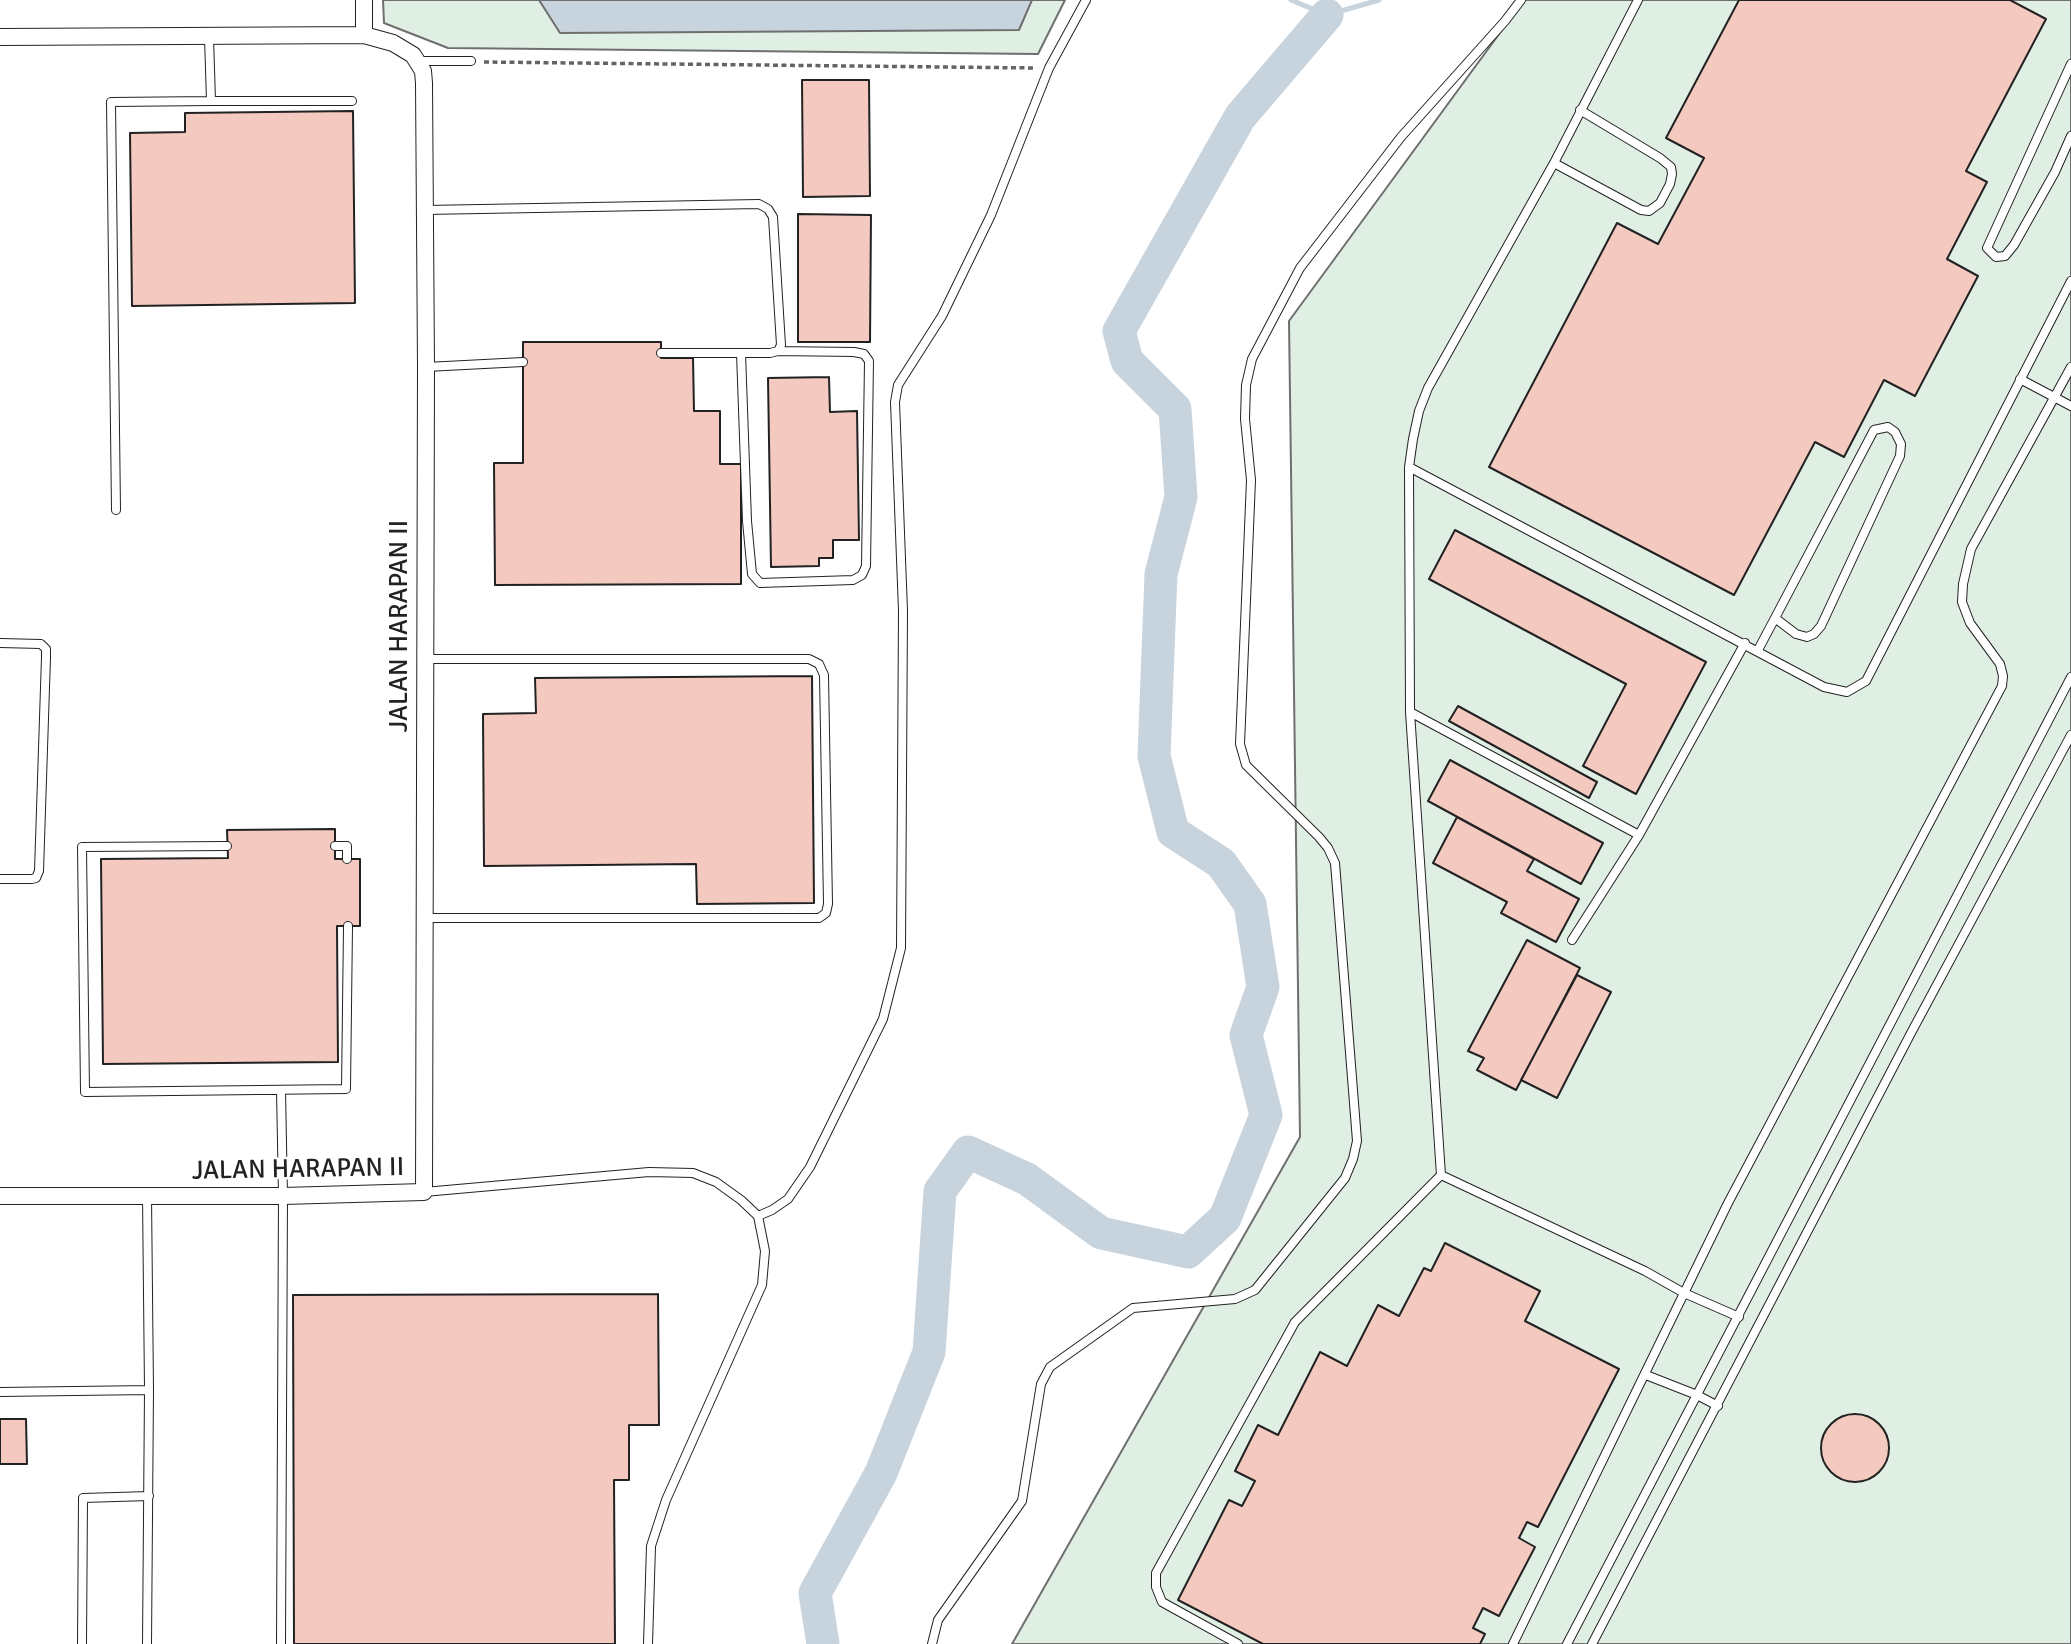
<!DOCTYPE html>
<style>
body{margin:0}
canvas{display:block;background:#fff}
</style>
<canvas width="2071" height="1644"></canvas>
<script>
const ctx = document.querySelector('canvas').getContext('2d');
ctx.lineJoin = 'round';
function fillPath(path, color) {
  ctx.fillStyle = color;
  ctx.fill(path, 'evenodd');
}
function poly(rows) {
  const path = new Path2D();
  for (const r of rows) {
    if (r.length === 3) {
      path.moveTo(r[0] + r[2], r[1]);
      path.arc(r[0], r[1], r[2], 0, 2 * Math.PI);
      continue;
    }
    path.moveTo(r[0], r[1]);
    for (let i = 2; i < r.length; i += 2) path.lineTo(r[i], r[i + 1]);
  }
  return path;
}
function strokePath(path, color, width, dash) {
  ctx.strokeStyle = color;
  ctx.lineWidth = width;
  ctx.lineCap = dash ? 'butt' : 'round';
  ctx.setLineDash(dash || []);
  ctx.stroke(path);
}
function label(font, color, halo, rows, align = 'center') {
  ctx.font = font + ' Signika,sans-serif';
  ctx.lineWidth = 5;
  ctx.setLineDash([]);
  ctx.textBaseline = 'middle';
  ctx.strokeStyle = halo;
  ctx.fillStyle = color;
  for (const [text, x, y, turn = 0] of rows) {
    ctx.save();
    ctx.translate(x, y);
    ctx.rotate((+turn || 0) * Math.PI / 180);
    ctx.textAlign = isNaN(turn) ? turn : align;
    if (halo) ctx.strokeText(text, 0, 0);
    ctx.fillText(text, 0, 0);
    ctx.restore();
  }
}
const green = poly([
 [383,0,1065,0,1038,54,448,48,384,23,383,0],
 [1524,0,2071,0,2071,1644,1012,1644,1300,1137,1289,321,1524,0]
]);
fillPath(green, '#e0efe3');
strokePath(green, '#6f6f6f', 2);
const water = poly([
 [539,0,1032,0,1019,30,560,33,539,0]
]);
fillPath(water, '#c7d3dd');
strokePath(water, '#6f6f6f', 2);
strokePath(poly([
 [1291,0,1327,15,1379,0]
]), '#c7d3dd', 5);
strokePath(poly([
 [823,1644,815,1593,881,1473,929,1352,940,1191,968,1152,1027,1179,1101,1233,1188,1252,1225,1218,1266,1115,1246,1035,1263,987,1250,904,1221,863,1173,832,1154,756,1161,574,1181,497,1175,409,1127,361,1119,331,1240,117,1327,15]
]), '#c7d3dd', 33);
const building = poly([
 [1739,0,2010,0,2046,19,1966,171,1987,182,1947,259,1978,276,1915,396,1884,380,1844,457,1815,442,1734,595,1489,467,1617,223,1658,244,1704,158,1666,138,1739,0],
 [802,80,869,80,870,196,803,197,802,80],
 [353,111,355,303,132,306,130,133,185,132,185,113,353,111],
 [798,214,871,215,870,342,798,342,798,214],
 [523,342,661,342,661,358,693,358,694,411,720,411,720,464,741,464,741,584,495,585,494,463,523,463,523,342],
 [829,377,830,412,857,411,859,540,833,540,833,558,819,558,819,566,771,567,768,378,829,377],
 [1455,530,1706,662,1636,794,1583,766,1626,684,1429,579,1455,530],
 [812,676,814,903,697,904,696,864,484,866,483,714,536,713,535,678,812,676],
 [1458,706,1597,782,1589,798,1449,721,1458,706],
 [1450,760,1603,843,1581,884,1428,801,1450,760],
 [1457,817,1534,859,1527,871,1579,899,1556,942,1501,913,1507,902,1433,863,1457,817],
 [335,829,335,859,360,859,360,926,337,926,338,1062,103,1064,101,859,228,858,227,830,335,829],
 [1527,940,1580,968,1516,1090,1477,1070,1484,1058,1468,1051,1527,940],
 [1577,975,1611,992,1557,1098,1521,1080,1577,975],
 [1445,1243,1540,1291,1525,1321,1619,1369,1538,1527,1527,1522,1519,1538,1535,1547,1499,1616,1483,1608,1473,1628,1485,1634,1480,1644,1263,1644,1178,1600,1229,1500,1242,1506,1255,1481,1235,1471,1258,1425,1278,1435,1320,1352,1347,1366,1378,1305,1399,1316,1424,1268,1431,1271,1445,1243],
 [658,1294,659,1425,629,1425,629,1480,614,1480,615,1644,294,1644,293,1295,658,1294],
 [1855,1448,34],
 [0,1419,26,1419,27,1464,0,1464,0,1419]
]);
fillPath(building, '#f3c9c0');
strokePath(building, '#222', 2);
const lane = poly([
 [1638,0,1554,163,1428,388,1419,411,1413,439,1409,467,1410,712,1441,1175,1645,1271,1684,1293,1739,1317],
 [419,61,471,61],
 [2071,64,1987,248,1996,257,2005,256,2014,245,2055,172,2071,136],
 [211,101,352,101],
 [1554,163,1641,210,1649,211,1660,203,1670,184,1672,174,1671,167,1660,158,1580,110],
 [425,210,759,204,768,209,773,217,781,345,778,351],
 [661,353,770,353,778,351,854,352,864,354,869,361,866,566,862,575,853,580,760,583,752,574,747,521,741,353],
 [426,367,523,362],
 [2020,379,2071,406],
 [1409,467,1824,687,1847,692,1866,681,2071,281],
 [116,510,111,102,211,101,209,37],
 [0,643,41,644,46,649,46,657,39,871,36,878,32,879,0,879],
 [1758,650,1775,618,1874,430,1888,427,1895,432,1901,444,1900,456,1821,626,1814,634,1807,637,1796,634,1775,618],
 [424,659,809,659,819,664,824,675,828,904,826,913,819,918,424,918],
 [1410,712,1639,835,1745,643],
 [227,846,82,847,85,1092,346,1089,348,926],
 [335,846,347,846,347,859],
 [1572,940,1639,835],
 [281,1090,283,1196,281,1644],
 [424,1192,649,1172,693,1173,716,1182,741,1200,758,1216,772,1210,788,1199,810,1167,883,1019,901,948,903,611,895,402,898,385,942,316,991,215,1049,68,1086,0],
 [1646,1375,1697,1395,1718,1406],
 [0,1392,149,1390],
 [82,1644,83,1498,149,1496],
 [147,1644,149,1390,147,1196],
 [648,1644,651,1546,666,1500,762,1285,765,1251,758,1216],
 [932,1644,938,1620,1022,1501,1041,1384,1050,1367,1133,1308,1235,1299,1255,1290,1345,1178,1353,1159,1357,1141,1335,863,1328,848,1319,837,1246,765,1240,744,1251,480,1245,419,1246,385,1252,359,1300,268,1401,137,1505,21,1521,0],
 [1238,1644,1162,1602,1156,1587,1156,1573,1295,1322,1441,1175],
 [1513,1644,1728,1203,2002,686,2003,676,2000,664,1970,623,1962,602,1963,584,1971,549,2071,367],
 [1567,1644,2071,677],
 [1592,1644,1911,1033,2071,735]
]);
const street = poly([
 [364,0,364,35],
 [0,37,364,35,393,43,413,55,423,71,424,83,426,367,424,1192,283,1196,0,1196]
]);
strokePath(lane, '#222', 10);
strokePath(street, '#222', 18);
strokePath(poly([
 [484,62,1036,68]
]), '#646464', 3.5, [5, 3.5]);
strokePath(lane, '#fff', 8);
strokePath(street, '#fff', 16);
label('26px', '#222', '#fff', [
 ["JALAN HARAPAN II",400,626,-90],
 ["JALAN HARAPAN II",298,1170,-1]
]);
</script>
